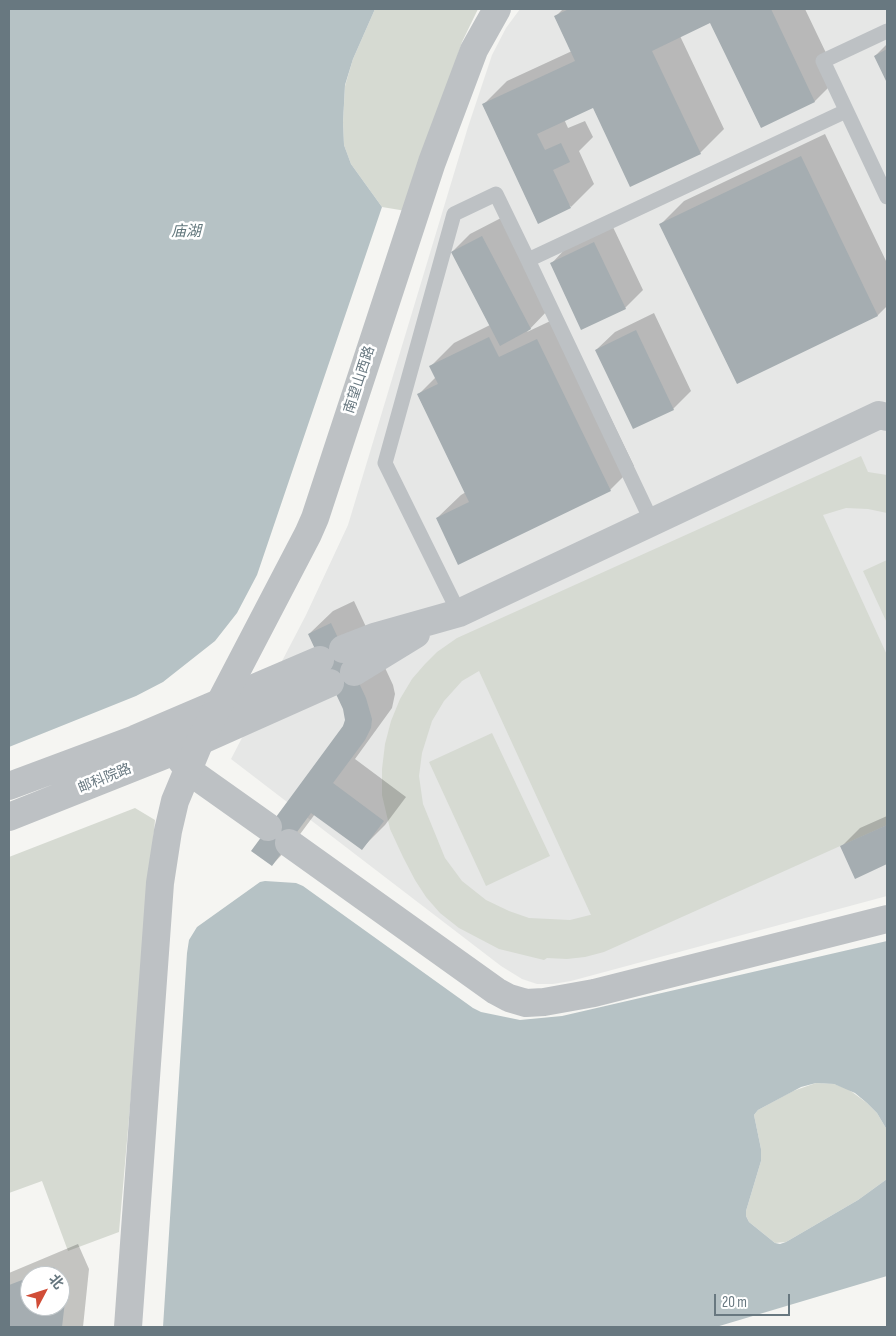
<!DOCTYPE html>
<meta charset="utf-8">
<style>
body{margin:0}
#map{position:relative;width:896px;height:1336px;overflow:hidden;background:#f5f5f2;font-family:"Sofia Sans Condensed","Noto Sans SC",sans-serif}
canvas{display:block}
.frame{position:absolute;inset:0;border:10px solid #687880;pointer-events:none}
.north{position:absolute;left:20px;top:1266px;width:50px;height:50px;box-sizing:border-box;background:#fff;border:1px solid #c3c9cc;border-radius:50%;rotate:50deg;font-size:14px;font-weight:700;line-height:20px;text-align:center;color:#687880}
.north::after{content:'';display:block;margin:auto;width:18px;height:22px;background:#d14d37;clip-path:polygon(50% 0,100% 100%,50% 72%,0 100%)}
.scale{position:absolute;left:714px;top:1294px;width:76px;height:22px;box-sizing:border-box;border:2px solid #687880;border-top:0;padding-left:6px;font-size:15px;line-height:18px;white-space:nowrap;color:#687880;-webkit-text-stroke:4px #fff;paint-order:stroke}
</style>
<div id="map">
<canvas width="896" height="1336"></canvas>
<div class="frame"></div>
<div class="north">北</div>
<div class="scale">20 m</div>
</div>
<script>
const ctx = document.querySelector('canvas').getContext('2d');
ctx.lineJoin = 'round';
function fillPath(path, color) {
  ctx.fillStyle = color;
  ctx.fill(path, 'evenodd');
}
function poly(rows) {
  const path = new Path2D();
  for (const r of rows) {
    path.moveTo(r[0], r[1]);
    for (let i = 2; i < r.length; i += 2) path.lineTo(r[i], r[i + 1]);
  }
  return path;
}
function strokePath(path, color, width, dash) {
  ctx.strokeStyle = color;
  ctx.lineWidth = width;
  ctx.lineCap = dash ? 'butt' : 'round';
  ctx.setLineDash(dash || []);
  ctx.stroke(path);
}
function label(font, color, halo, rows, align = 'center') {
  ctx.font = font + ' "Sofia Sans Condensed","Noto Sans SC",sans-serif';
  ctx.lineWidth = 5;
  ctx.setLineDash([]);
  ctx.textBaseline = 'middle';
  ctx.strokeStyle = halo;
  ctx.fillStyle = color;
  for (const [text, x, y, turn = 0] of rows) {
    ctx.save();
    ctx.translate(x, y);
    ctx.rotate((+turn || 0) * Math.PI / 180);
    ctx.textAlign = isNaN(turn) ? turn : align;
    if (halo) ctx.strokeText(text, 0, 0);
    ctx.fillText(text, 0, 0);
    ctx.restore();
  }
}
fillPath(poly([
 [520,9,887,9,887,896,571,981,553,984,537,984,522,979,501,966,231,759,306,615,348,525,468,127,492,55,506,28]
]), '#e6e7e6');
fillPath(poly([
 [375,9,478,9,462,42,406,211,382,207,351,164,344,145,343,122,345,86,353,59],
 [861,456,868,472,887,475,887,513,868,509,846,508,823,515,887,655,887,825,604,952,585,957,567,959,547,958,544,960,499,949,459,928,440,913,426,897,415,880,403,857,390,829,382,795,382,769,385,744,391,721,400,699,412,679,425,664,437,652,457,638],
 [479,671,591,915,590,915,570,920,550,919,529,918,509,911,486,900,462,881,445,858,423,804,419,776,422,753,432,721,444,701,462,681],
 [887,560,887,623,863,571],
 [492,733,550,856,486,886,429,762],
 [135,808,155,820,119,1232,68,1251,42,1181,9,1193,9,857],
 [816,1083,834,1084,848,1089,867,1103,877,1113,887,1130,887,1179,858,1200,786,1242,775,1243,749,1222,746,1216,746,1211,761,1161,761,1149,754,1115,758,1110,793,1091]
]), '#d6dad2');
fillPath(poly([
 [9,9,375,9,353,59,345,85,343,122,344,145,351,164,382,207,257,575,237,613,215,641,163,682,136,696,9,747],
 [265,881,296,883,303,886,473,1008,481,1012,520,1020,562,1016,887,941,887,1130,877,1113,867,1103,855,1093,834,1084,816,1083,801,1087,758,1110,754,1115,761,1149,761,1161,746,1211,746,1216,749,1222,775,1243,780,1244,786,1242,858,1200,887,1179,887,1276,716,1327,163,1327,187,953,189,940,197,927,260,882]
]), '#b6c2c5');
fillPath(poly([
 [563,9,805,9,838,78,815,101,761,127,711,22,680,36,724,129,700,153,593,106,564,119,568,128,585,121,593,137,579,151,594,184,571,207,483,105,507,81,572,51,556,16],
 [887,44,887,80,875,56],
 [825,134,887,263,887,306,878,315,737,383,661,224,684,201],
 [501,218,548,310,527,332,561,316,634,466,610,490,437,518,461,495,466,492,418,395,436,377,431,366,454,343,490,325,452,252,470,234],
 [612,225,643,290,625,308,551,264,569,245],
 [654,313,691,391,673,409,596,350,615,332],
 [354,601,393,685,395,694,392,708,355,759,406,797,385,825,362,848,315,814,295,841,272,865,346,721,344,709,309,634,333,611],
 [887,816,887,863,856,877,842,846,860,828],
 [78,1244,89,1269,83,1327,9,1327,9,1273],
 [30,1276,60,1276,60,1306,30,1306]
]), '#0003');
fillPath(poly([
 [569,9,771,9,815,102,761,128,710,23,652,51,701,154,630,187,593,108,537,134,545,150,561,143,570,162,553,170,571,208,538,224,482,104,575,61,554,16],
 [887,49,887,83,874,56],
 [801,156,878,316,737,384,659,224],
 [482,236,531,329,500,346,451,252],
 [594,242,626,309,581,330,550,263],
 [636,330,674,410,633,429,595,350],
 [489,337,499,357,537,339,611,491,458,565,436,518,469,502,417,394,438,384,429,366],
 [331,623,366,698,372,719,371,728,365,740,333,783,384,821,362,850,311,813,272,866,251,851,343,726,345,720,343,709,308,634],
 [887,825,887,864,855,879,840,846],
 [54,1267,59,1276,32,1276],
 [30,1277,30,1306,60,1306,60,1279,66,1293,62,1327,9,1327,9,1285]
]), '#a5adb1');
strokePath(poly([
 [887,31,823,61,887,197],
 [652,522,528,260,846,111],
 [459,613,385,463,454,214,496,194,528,260]
]), '#bdc1c4', 15);
strokePath(poly([
 [343,649,374,637,459,613,879,415,887,417],
 [354,672,416,634],
 [175,752,189,771,268,827],
 [9,786,135,739,320,660],
 [9,817,200,741,330,683],
 [289,843,496,991,509,998,526,1003,544,1002,594,993,887,919]
]), '#bdc1c4', 28);
strokePath(poly([
 [128,1327,160,883,168,831,175,801,200,741,308,534,315,518,432,162,474,50,497,9]
]), '#bdc1c4', 28);
label('14px', '#687880', '#fff', [
 ["南望山西路",360,380,-72],
 ["邮科院路",105,779,-22]
]);
label('italic 15px', '#63787d', '#fff', [
 ["庙湖",186,232]
]);
</script>
